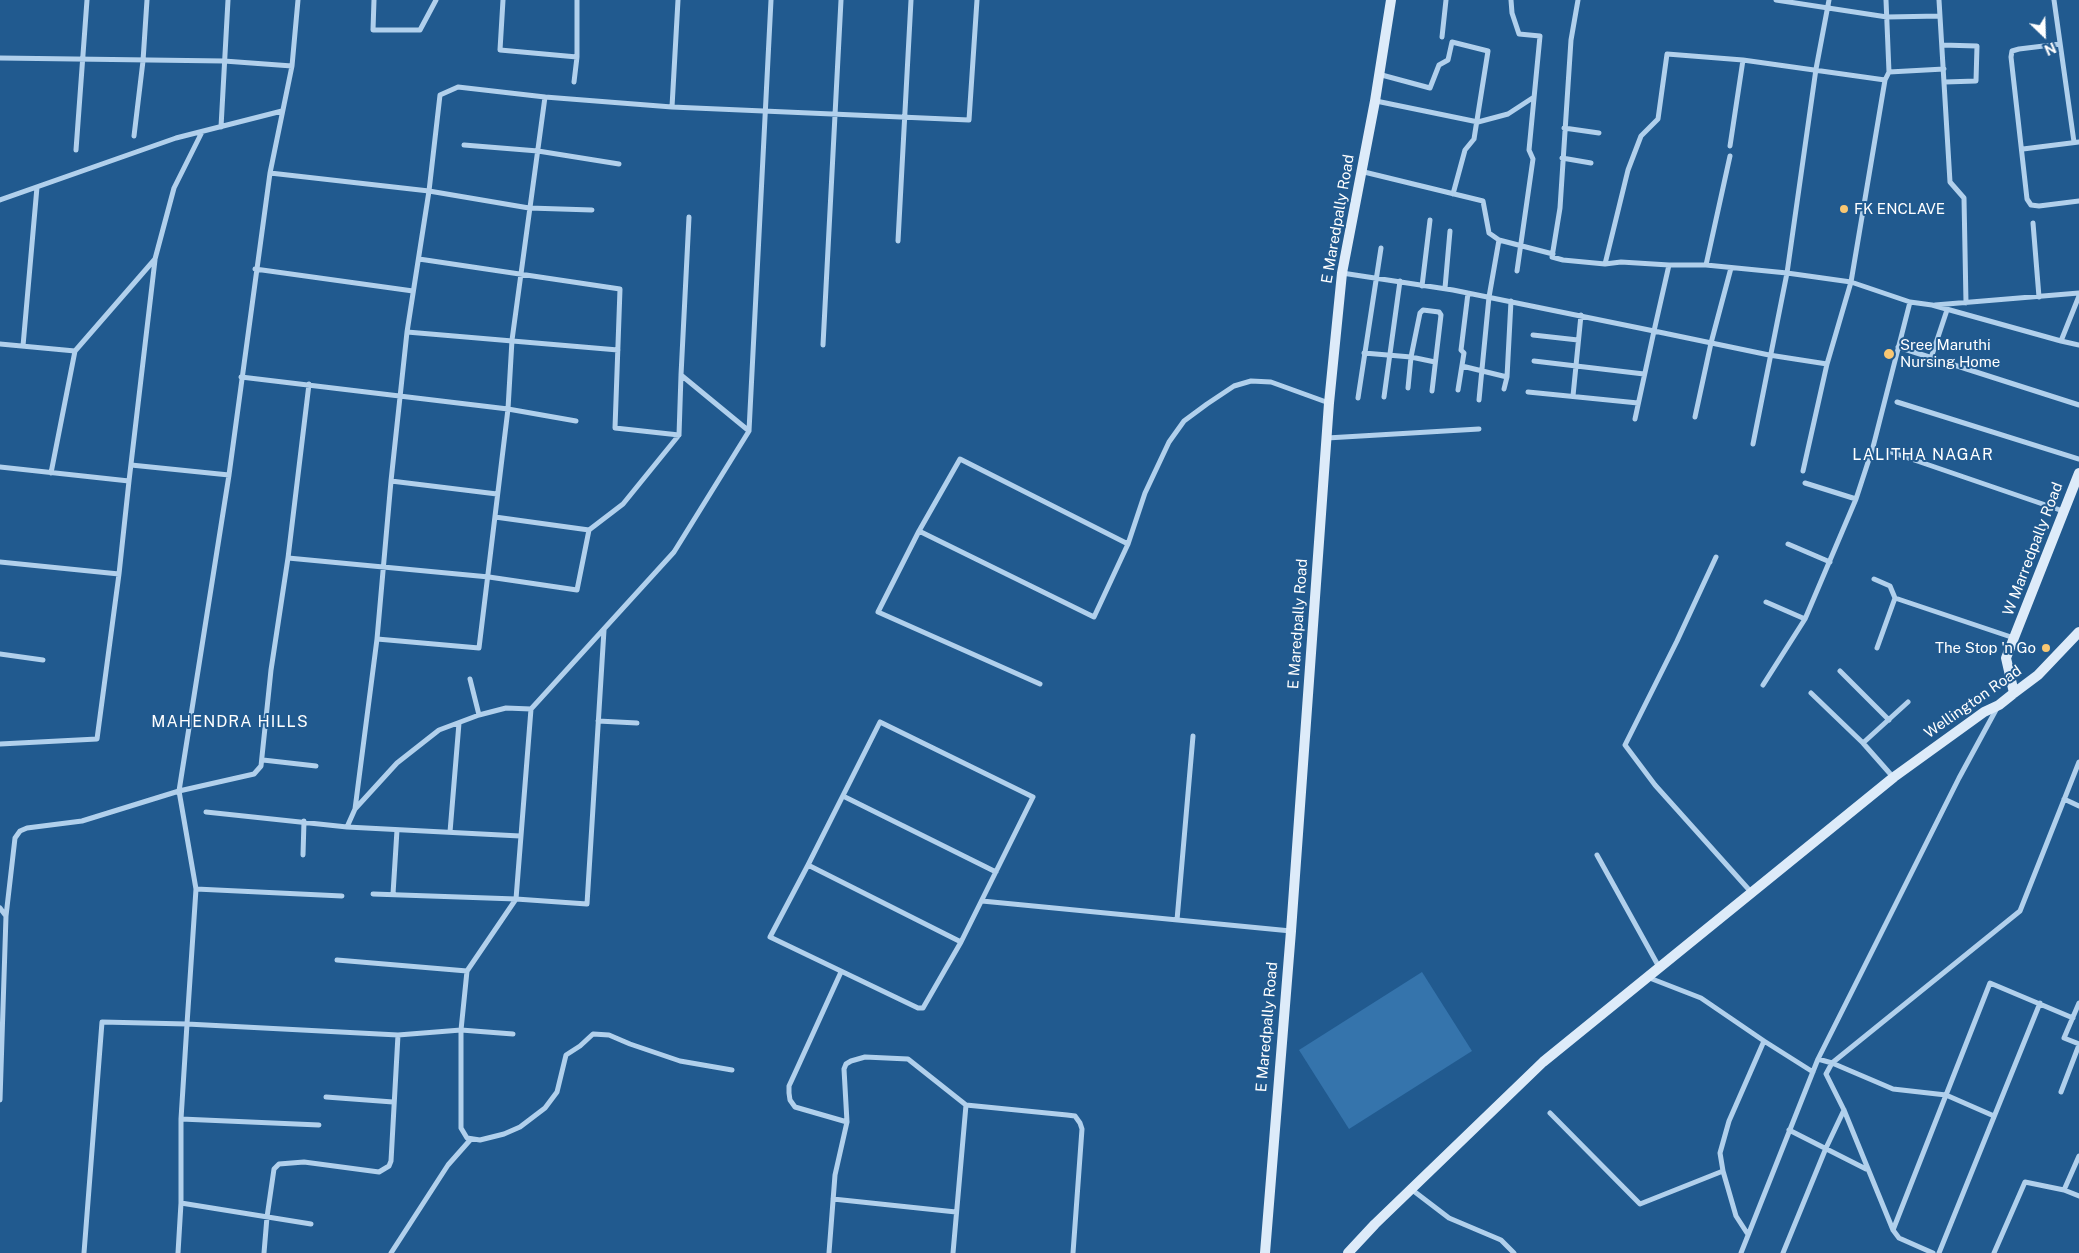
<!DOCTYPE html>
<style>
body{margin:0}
#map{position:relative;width:2079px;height:1253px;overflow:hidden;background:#215a8f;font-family:"Public Sans",sans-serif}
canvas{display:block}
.north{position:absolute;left:2019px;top:10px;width:50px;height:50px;-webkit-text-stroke:4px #215a8f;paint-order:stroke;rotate:156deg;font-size:14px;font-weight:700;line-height:20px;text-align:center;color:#fff}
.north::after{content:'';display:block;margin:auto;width:18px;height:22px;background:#fff;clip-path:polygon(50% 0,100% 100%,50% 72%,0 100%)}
</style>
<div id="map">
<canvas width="2079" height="1253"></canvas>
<div class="north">N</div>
</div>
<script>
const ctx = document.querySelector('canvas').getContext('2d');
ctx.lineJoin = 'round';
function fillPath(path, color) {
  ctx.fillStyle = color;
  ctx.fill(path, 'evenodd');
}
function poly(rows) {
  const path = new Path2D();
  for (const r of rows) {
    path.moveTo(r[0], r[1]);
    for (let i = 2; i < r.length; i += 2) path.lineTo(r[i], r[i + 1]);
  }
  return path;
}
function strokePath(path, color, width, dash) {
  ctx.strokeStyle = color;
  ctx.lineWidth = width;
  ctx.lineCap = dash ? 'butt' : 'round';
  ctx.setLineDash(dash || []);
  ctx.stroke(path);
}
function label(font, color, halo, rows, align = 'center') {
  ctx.font = font + ' "Public Sans",sans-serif';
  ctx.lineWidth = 4;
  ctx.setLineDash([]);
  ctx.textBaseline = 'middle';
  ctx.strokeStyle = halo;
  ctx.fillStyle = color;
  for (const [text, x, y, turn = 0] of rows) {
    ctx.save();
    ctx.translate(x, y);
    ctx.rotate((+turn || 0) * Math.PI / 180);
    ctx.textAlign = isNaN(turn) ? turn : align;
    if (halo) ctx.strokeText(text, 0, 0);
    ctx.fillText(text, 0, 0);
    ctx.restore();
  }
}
fillPath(poly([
 [1422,972,1472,1051,1349,1129,1299,1050]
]), '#3574ac');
strokePath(poly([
 [374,0,373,30,420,30,436,0],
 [503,0,500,50,577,57],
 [1511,0,1512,13,1519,34,1540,36,1529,150,1533,159,1517,271],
 [1578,0,1571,40,1560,208,1552,257,1563,260,1605,264,1621,262,1669,265,1706,265,1787,273,1851,282,1910,302],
 [1776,0,1887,17,1940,16],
 [1886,0,1889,72,1944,69],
 [1939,0,1950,182,1964,198,1966,303],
 [2054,0,2074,142],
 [1442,37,1446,0],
 [2060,44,2019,49,2012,51,2011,57,2027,199,2031,205,2039,206,2079,201],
 [1942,45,1977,46,1976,81,1945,82],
 [0,58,224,61,292,66],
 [1743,60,1885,80],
 [1378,74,1430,88,1439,65,1448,60,1452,42,1488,51,1474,139,1465,150,1453,194],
 [574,82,577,57,577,0],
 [1376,101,1478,122,1508,114,1534,97],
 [672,107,678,0],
 [221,127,228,0],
 [1564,128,1599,133],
 [134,136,143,61,147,0],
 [464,145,538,151,619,164],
 [2023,149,2079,142],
 [76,150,87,0],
 [1562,158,1591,163],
 [1360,171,1483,201,1489,233,1499,240,1553,254],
 [270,173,429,191,529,208,592,210],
 [0,200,176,138,282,111],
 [2033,223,2039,297],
 [898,241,911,0],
 [419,259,620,289,615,428,679,435,681,375,749,431,771,0],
 [1605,264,1628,170,1641,136,1658,119,1667,54,1743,60,1730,146],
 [1669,265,1654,331,1769,355,1827,364,1803,471],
 [1706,265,1730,156],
 [255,269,413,291],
 [1342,273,1453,290,1654,331,1635,419],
 [1422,286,1430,220],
 [1445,288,1450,231],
 [2079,296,2061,341,2079,345],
 [1935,305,2079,293],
 [407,332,618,350],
 [1533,335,1578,340],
 [0,344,75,351,155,259,174,188,202,132],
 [823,345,841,0],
 [23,346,37,187],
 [1898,347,2079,405],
 [1364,353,1411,357,1435,362],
 [1931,358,1947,310],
 [1534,361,1644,374],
 [1827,364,1851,282,1885,80,1889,72],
 [1462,366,1507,377],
 [681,375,689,217],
 [241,377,508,409,576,421],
 [309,384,288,558,489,577,577,590,589,530,623,504,679,435],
 [1408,388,1411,357,1420,313,1423,310,1439,312,1441,315,1432,391],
 [1504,389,1507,377,1511,301],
 [1458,390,1464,353,1461,350,1468,293],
 [1528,392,1638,403],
 [1573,396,1581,315],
 [1384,397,1400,281],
 [1358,398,1381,248],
 [1479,400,1489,297,1499,240],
 [1897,402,2079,459],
 [1695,417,1711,343,1731,268],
 [1327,438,1479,429],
 [1753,444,1787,273,1816,69,1829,0],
 [1891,452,2063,511],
 [131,465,229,475],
 [0,467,129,481,119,574,0,562],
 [51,473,75,351],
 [129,481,155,260],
 [391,481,497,494],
 [1805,483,1856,499],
 [495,517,589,530],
 [919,531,1094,617,1128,544],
 [1788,544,1830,562],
 [1716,557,1677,641,1625,745,1655,785,1751,892],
 [1874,579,1890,586,1895,598,2014,638],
 [1766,602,1805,619],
 [377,639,479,648,508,409,512,340,545,97],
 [1877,648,1895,598],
 [0,654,43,660],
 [1840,671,1889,720],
 [470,679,479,715],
 [1040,684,878,612,919,531,960,459,1128,544,1145,493,1169,442,1184,421,1207,404,1234,386,1251,381,1271,382,1329,403],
 [1763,685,1805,619,1856,499,1873,447,1910,302,1932,305,2061,341],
 [1811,693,1863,743,1893,777],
 [598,721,637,723],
 [880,722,1033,797,961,942,923,1008,918,1008,770,937,808,865,880,722],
 [1863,743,1908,702],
 [0,744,97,739,119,574],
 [263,760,316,766],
 [843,796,996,872],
 [2064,799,2079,806],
 [355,809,377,639,391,481,407,332,429,191,440,95,458,87,545,97,672,107,969,120,977,0],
 [206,812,347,827,520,836],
 [347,827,355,809,397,763,439,730,479,715,506,708,531,709],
 [450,832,459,723],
 [303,855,304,821],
 [1597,855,1659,967],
 [808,865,961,942],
 [196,889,179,791,229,475,270,173,292,66,298,0],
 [373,894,516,899,587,904,604,630],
 [393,894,397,830],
 [342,896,196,889,187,1024,398,1035,461,1030,513,1034],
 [982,901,1291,931],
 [0,908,6,916,0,1100],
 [6,916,15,838,20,831,27,828,82,821,179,791,254,774,261,766,271,670,288,558],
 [1177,920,1193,736],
 [337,960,467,971],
 [841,972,795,1073,789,1086,789,1093,790,1100,795,1107,847,1122],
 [1647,977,1701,998,1764,1041],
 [2079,1003,2064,1038,2079,1044],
 [1818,1059,1832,1063,1826,1074,1844,1110,1893,1230,1899,1238,1933,1253],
 [732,1070,680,1061,630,1044,609,1035,593,1034,580,1046,566,1055,557,1092,545,1108,520,1127,504,1134,480,1140,467,1138,461,1128,461,1030,467,971,516,899,531,709,674,552,749,431],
 [2061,1092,2079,1045],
 [326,1097,393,1102],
 [966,1105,1067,1115,1075,1116,1080,1123,1082,1129,1073,1253],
 [1550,1113,1640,1204,1723,1171],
 [1994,1116,1946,1095,1893,1089,1832,1063,2020,911,2079,762],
 [181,1119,319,1125],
 [1789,1130,1866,1169],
 [2079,1156,2064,1190,2079,1196],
 [1411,1189,1449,1218,1501,1240,1514,1253],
 [833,1199,956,1212],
 [181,1203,311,1224],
 [1893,1230,1990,983,2073,1018],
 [1747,1233,1736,1216,1723,1171,1720,1153,1729,1121,1764,1041,1813,1072],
 [84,1253,102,1022,187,1024,181,1119,181,1203,178,1253],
 [264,1253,267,1217,274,1169,279,1164,304,1162,379,1172,389,1166,391,1161,398,1035],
 [391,1253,448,1165,471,1139],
 [829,1253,835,1175,847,1122,844,1069,846,1064,851,1061,865,1057,908,1059,966,1105,953,1253],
 [1741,1253,1818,1059,1959,778,1997,708],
 [1783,1253,1826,1148,1844,1110],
 [1939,1253,2040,1003],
 [1994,1253,2025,1182,2064,1190]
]), '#b1d0ec', 5);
strokePath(poly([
 [2014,693,2006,658,2079,473],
 [1265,1253,1291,931,1329,403,1342,273,1375,101,1391,0],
 [1348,1253,1375,1224,1543,1062,1894,777,1984,712,1999,705,2014,693,2038,675,2079,632]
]), '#ddebf9', 10);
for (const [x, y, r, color] of [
 [1844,209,5,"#f9c772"],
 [1889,354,6,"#f9c772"],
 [2046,648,5,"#f9c772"]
]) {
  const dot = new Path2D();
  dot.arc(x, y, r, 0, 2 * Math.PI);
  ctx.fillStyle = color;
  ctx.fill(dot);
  strokePath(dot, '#215a8f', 2);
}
label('15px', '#fff', '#215a8f', [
 ["FK ENCLAVE",1854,209],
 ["Sree Maruthi",1900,345],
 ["Nursing Home",1900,362],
 ["The Stop 'n Go",2036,648,"right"]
], 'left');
label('15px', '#fff', '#215a8f', [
 ["E Maredpally Road",1338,219,-80],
 ["W Marredpally Road",2033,549,-69],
 ["E Maredpally Road",1298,624,-86],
 ["Wellington Road",1973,702,-35],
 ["E Maredpally Road",1267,1027,-85]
]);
ctx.letterSpacing = '1px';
label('16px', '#fff', '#215a8f', [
 ["LALITHA NAGAR",1923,455],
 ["MAHENDRA HILLS",230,722]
]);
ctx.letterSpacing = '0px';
</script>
